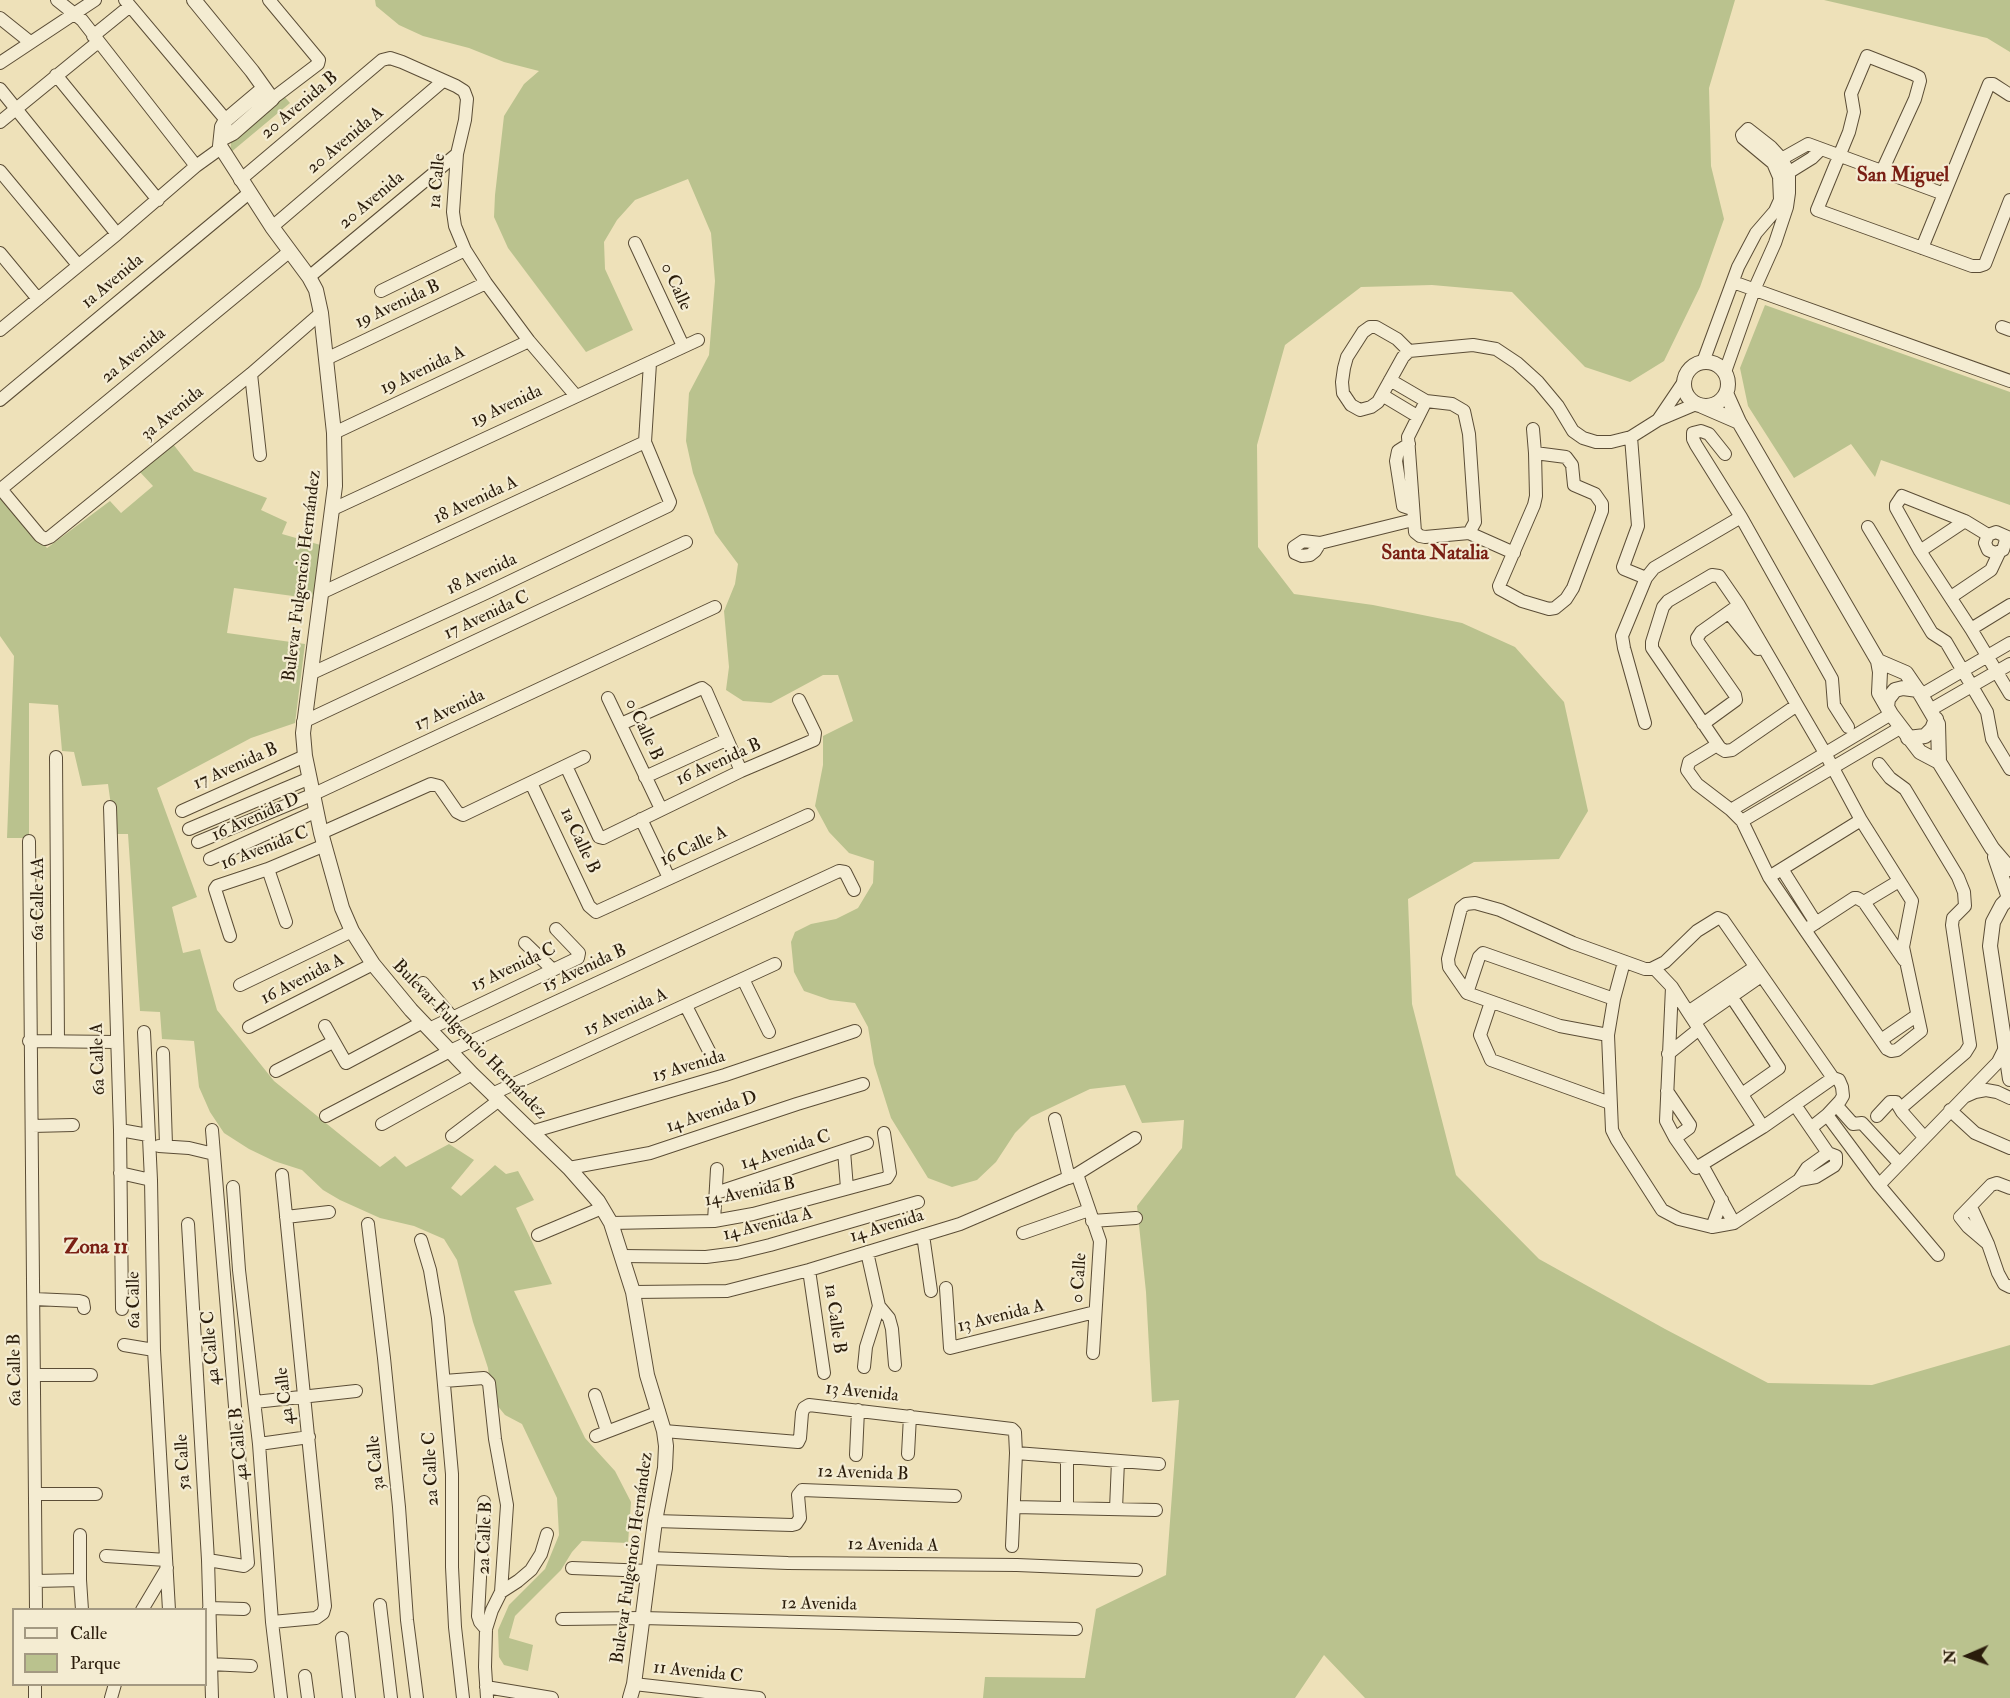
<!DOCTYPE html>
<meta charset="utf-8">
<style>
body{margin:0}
#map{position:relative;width:2010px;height:1698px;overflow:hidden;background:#eee1b9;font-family:"IM FELL Double Pica",serif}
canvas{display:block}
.legend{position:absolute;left:12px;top:1608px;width:195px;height:78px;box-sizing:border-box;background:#f4ecd2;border:2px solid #a39982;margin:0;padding:8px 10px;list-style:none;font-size:18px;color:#2a1c0b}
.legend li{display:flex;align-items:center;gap:12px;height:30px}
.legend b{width:30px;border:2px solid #a39982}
.north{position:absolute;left:1938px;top:1626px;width:60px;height:60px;-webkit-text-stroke:4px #f4ecd2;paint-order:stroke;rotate:268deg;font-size:16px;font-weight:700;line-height:24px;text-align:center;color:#2a1c0b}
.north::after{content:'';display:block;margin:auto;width:21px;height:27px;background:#2a1c0b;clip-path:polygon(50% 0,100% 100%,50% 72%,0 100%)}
</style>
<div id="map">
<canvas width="2010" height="1698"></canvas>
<ul class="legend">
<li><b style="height:8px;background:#f4ecd2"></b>Calle</li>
<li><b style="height:16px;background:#bac28e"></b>Parque</li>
</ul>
<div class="north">N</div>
</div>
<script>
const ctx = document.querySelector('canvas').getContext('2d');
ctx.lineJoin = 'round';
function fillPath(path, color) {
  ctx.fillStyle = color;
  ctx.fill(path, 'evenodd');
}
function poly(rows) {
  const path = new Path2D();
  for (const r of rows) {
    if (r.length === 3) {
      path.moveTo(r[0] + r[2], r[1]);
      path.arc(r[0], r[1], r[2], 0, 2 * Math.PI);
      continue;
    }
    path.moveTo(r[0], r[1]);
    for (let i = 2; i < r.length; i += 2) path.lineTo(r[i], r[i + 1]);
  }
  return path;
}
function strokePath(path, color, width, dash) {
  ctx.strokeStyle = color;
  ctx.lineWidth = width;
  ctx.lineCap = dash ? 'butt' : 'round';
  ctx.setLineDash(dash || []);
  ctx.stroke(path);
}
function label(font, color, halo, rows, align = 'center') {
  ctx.font = font + ' "IM FELL Double Pica",serif';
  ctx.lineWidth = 4.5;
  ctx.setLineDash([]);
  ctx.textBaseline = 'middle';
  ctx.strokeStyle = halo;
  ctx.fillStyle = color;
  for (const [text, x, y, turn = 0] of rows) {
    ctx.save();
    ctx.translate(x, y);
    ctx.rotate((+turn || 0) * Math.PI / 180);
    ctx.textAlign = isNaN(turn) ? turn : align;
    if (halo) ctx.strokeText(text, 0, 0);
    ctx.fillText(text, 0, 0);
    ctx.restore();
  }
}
fillPath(poly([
 [375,0,1735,0,1709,88,1711,166,1724,219,1700,287,1664,361,1630,382,1585,367,1512,292,1432,285,1361,287,1285,345,1257,445,1258,547,1294,594,1373,605,1462,623,1515,647,1564,702,1588,811,1559,859,1474,862,1408,899,1412,1004,1456,1175,1539,1259,1665,1329,1768,1383,1872,1385,2010,1345,2010,1698,1365,1698,1324,1655,1295,1698,983,1698,985,1677,1085,1678,1096,1609,1166,1575,1179,1400,1152,1402,1146,1292,1137,1206,1182,1148,1184,1120,1142,1123,1125,1085,1090,1089,1031,1117,1015,1133,996,1162,977,1180,952,1187,928,1178,891,1118,874,1064,868,1027,855,1003,830,1000,804,991,794,972,791,942,795,932,811,924,836,919,858,908,873,883,874,861,849,853,829,832,815,806,823,765,823,736,853,721,838,675,823,675,771,703,743,701,726,690,729,667,724,611,735,584,738,564,715,533,693,473,686,441,689,393,709,355,715,281,711,233,688,179,635,200,617,220,604,242,605,269,633,330,586,352,508,248,494,217,495,195,504,116,524,84,539,71,504,62,469,48,423,36,399,25,376,6],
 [1824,0,2010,0,2010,52,1987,38],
 [283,95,290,103,230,153,231,143,235,134],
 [1765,305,2010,392,2010,505,1881,460,1875,477,1851,444,1794,478,1748,406,1740,368],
 [173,444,194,471,267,498,261,510,287,522,282,534,324,546,315,599,234,588,227,633,305,644,295,723,251,738,157,788,197,897,172,907,183,953,200,949,217,1010,274,1081,380,1167,395,1156,406,1167,449,1144,474,1160,451,1188,461,1196,495,1165,506,1174,518,1171,534,1200,516,1208,552,1284,514,1291,585,1438,615,1471,631,1502,628,1543,582,1541,572,1552,561,1570,515,1616,509,1638,533,1645,528,1671,504,1665,499,1657,498,1630,509,1605,545,1569,559,1535,557,1498,522,1424,505,1415,492,1399,488,1368,473,1322,457,1260,444,1239,414,1226,380,1218,340,1200,323,1190,302,1170,274,1161,249,1149,224,1133,210,1112,199,1087,194,1041,162,1039,160,1012,140,1011,128,834,115,834,108,784,82,786,74,752,62,751,58,705,29,703,29,838,7,838,14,656,0,636,0,493,47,548,110,501,121,513,153,486,139,471]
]), '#bac28e');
const minor = poly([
 [57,0,82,20,196,166],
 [125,0,226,120],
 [269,0,319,60,318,64,272,99],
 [0,18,30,42],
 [93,36,130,6],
 [0,63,95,0],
 [56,75,158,200],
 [0,89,117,234],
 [0,122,98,42],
 [1776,162,1808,144,1944,194],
 [0,171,78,265],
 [1882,171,1915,99,1920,81,1919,77,1913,74,1867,56,1851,94,1854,112,1849,132,1817,210,1972,266,1979,266,1985,264,2010,200],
 [1783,176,1812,158,1821,149],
 [240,180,382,60,390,58,402,62,456,86,464,91,467,99,465,120,457,154,453,212,455,226,465,250,486,283,529,341,576,396],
 [272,227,443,81],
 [635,243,683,346],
 [1922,248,1989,84,1993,84,2010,95],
 [0,253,38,299],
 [309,277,457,154],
 [1733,282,2010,381],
 [381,291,465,250],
 [2002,327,2010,330],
 [0,330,117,234,196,166,221,148],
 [1409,351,1397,339,1376,327,1370,327,1363,332,1347,357,1344,368,1342,382,1343,393,1351,405,1360,410,1371,407,1378,402,1403,357,1409,351,1473,345,1496,349,1517,363,1538,382,1558,406,1573,431,1583,438,1596,442,1611,442,1631,437,1658,420,1696,404],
 [326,359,486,283],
 [1703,362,1738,267,1756,233,1775,211,1780,200,1779,177,1773,163,1743,138,1742,135,1748,129,1771,147,1782,159,1789,173,1789,193,1787,207,1775,243,1754,290,1725,372],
 [251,374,260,455],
 [1390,380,1426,401,1452,404,1464,411,1469,434,1475,522,1469,533,1425,537,1420,536,1415,532,1408,437,1426,401],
 [1382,395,1417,416],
 [0,400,249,193],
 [1658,420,1683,383],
 [1533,429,1535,453],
 [334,433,529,341],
 [1631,437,1638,526,1623,567,1624,569,1646,578],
 [1409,444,1398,451,1396,461,1403,506,1412,509],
 [1535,453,1566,457,1572,465,1574,485,1595,494,1602,504,1602,511,1573,588,1566,599,1555,608,1549,609,1522,601,1500,589,1499,586,1534,505,1536,496,1535,453],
 [1725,454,1709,434,1701,431,1693,433,1693,439,1696,445,1741,517,1832,679,1834,705,1848,727],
 [0,488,40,536,45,539,50,537,251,374,321,313],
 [1,489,290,251],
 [333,509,698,340],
 [1868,527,1932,633,1946,642,1987,712,1992,739,2010,769],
 [1469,533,1514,553],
 [1988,535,1965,521,1902,496,1896,505,1896,508,1920,551,1971,629,2010,694],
 [2003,535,2006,540,2003,550,1995,553,1988,550,1985,543,1988,535,1996,532,2010,538],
 [1320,543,1315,551,1310,555,1302,556,1295,553,1294,547,1303,541,1320,543,1413,520],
 [1920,551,1965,521],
 [321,593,645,442],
 [1951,597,1991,570,1999,553],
 [1729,613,1758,649],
 [1971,629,2010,605],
 [310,674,486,593,668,506,670,502,645,442,650,363],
 [1921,695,2010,643],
 [608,698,661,809],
 [1930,710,2010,664],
 [303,722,686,542],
 [1645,723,1624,648,1622,636,1646,578,1654,568,1741,517],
 [621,724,702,688,706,691,741,771],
 [1703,724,1736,700,1735,695,1698,642,1697,638,1701,632,1739,605],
 [1717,745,1689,762,1687,770,1697,784,1731,810,1742,821,1769,877,1805,930,1887,1049,1891,1051,1897,1050,1921,1031,1903,947,1912,901,1861,820,1833,768,1825,753,1797,705,1781,677,1739,605,1719,576,1712,575,1668,601,1663,607,1652,642,1652,648,1720,748,1725,751,1732,750,1797,705],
 [56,757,58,1041],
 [1879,764,1890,778,1905,789,1958,877,1964,892,1965,906,1953,918,1952,925,1970,1045,1965,1053,1901,1108],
 [566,766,599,837,603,838,741,771,814,740,815,733,799,700],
 [645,777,726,740],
 [531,783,589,906,596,912,808,815],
 [110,807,120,1130,122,1309],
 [1731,810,1891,714],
 [182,811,305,756],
 [641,819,669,878],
 [1742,821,1900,728],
 [189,829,310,778],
 [321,833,431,784,439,786,457,812,463,815,584,757],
 [29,841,36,1610],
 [198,842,314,794,715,607],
 [210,859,317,811],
 [268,869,286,922],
 [1782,869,1816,923],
 [1769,877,1861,820],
 [1864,902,1899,881],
 [1805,930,1854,898,1857,898,1864,902,1904,960],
 [230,936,215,889,217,886,268,869,325,845],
 [525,943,553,970],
 [1624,962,1614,999,1608,1035,1560,1026,1467,993,1449,967,1448,959,1461,908,1466,904,1475,903,1500,910,1573,943,1645,969,1651,969,1665,962,1697,931,1718,918,1723,920,1833,1078,1839,1080,1842,1087,1843,1096,1840,1101,1827,1115,1812,1127],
 [1654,968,1672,987,1688,1012,1763,1127,1696,1168,1675,1138,1666,1121,1672,987],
 [743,979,769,1032],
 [423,983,452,1017],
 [240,985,352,931],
 [1467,993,1479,957,1483,953,1614,999],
 [1731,996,1779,1068,1742,1094],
 [1491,1002,1480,1035,1491,1060,1610,1103],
 [686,1006,709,1051],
 [1688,1012,1755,967],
 [1695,1022,1761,976],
 [325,1026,346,1063,423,1022],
 [249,1027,373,964],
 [429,1029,578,958,579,953,556,929],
 [144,1032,151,1180,154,1350,169,1610],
 [1608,1035,1612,1130,1617,1140,1662,1210,1679,1219,1712,1227,1734,1223,1799,1180,1816,1177,1834,1166,1836,1163,1836,1156,1828,1153,1795,1105],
 [1881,1040,1916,1016],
 [29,1041,116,1042],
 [163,1053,166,1145],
 [1668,1054,1699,1029],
 [276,1071,333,1042],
 [1667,1091,1690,1125,1689,1128,1675,1138],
 [492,1094,775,964],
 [1966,1096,1975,1092,1986,1090,1997,1092,2010,1098],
 [1837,1106,1853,1124,1862,1123,1899,1163],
 [1950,1110,1975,1133,2010,1148],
 [1827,1115,1879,1185],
 [326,1116,450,1051,839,871,845,872,854,890],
 [1877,1116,1890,1102,1896,1102,1902,1112,1924,1137],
 [1055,1119,1069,1178],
 [382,1124,472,1074],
 [32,1126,73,1125],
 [1763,1127,1833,1078],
 [120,1130,148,1135],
 [531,1132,725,1075,855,1031],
 [452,1136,498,1101],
 [159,1146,189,1148,214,1154],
 [844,1151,847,1188],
 [1702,1165,1734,1223],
 [569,1168,650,1153,797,1104,863,1084],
 [120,1173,151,1180],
 [1077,1174,1100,1241,1093,1353],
 [1799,1180,1807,1168,1828,1153],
 [233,1187,239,1270,259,1444,272,1622,281,1698],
 [716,1193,867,1143],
 [1971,1207,1988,1244,1998,1273,2004,1284,2010,1287],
 [286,1217,329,1212],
 [714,1221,717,1169],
 [1092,1221,1136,1218],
 [611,1223,714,1221,753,1214,879,1180,887,1178,890,1173,884,1133],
 [188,1224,208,1560,212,1698],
 [368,1224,384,1358,399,1507,407,1620,417,1698],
 [1712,1227,1722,1200],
 [1023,1233,1089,1210],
 [538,1235,602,1208],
 [923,1235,931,1291],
 [421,1240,430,1270,438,1318,452,1474,452,1567,455,1627,463,1698],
 [1988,1244,1968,1227,1960,1217,1991,1185,1997,1183,2010,1188],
 [1938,1255,1879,1185,1998,1062,2006,1046],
 [623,1256,706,1257,737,1253,770,1245,918,1202],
 [809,1270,824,1373],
 [946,1288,950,1348,1095,1312],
 [633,1292,727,1291,809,1270,960,1224,1077,1174,1135,1138],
 [34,1299,79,1301,83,1302,84,1308],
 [879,1306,889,1318,892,1329,895,1365],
 [124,1345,154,1350],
 [864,1367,866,1347,879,1306,867,1252],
 [34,1375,91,1375],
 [444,1381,484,1378,489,1383,495,1439,507,1505,501,1592,492,1610,486,1629,485,1667,487,1698],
 [595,1395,607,1431],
 [255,1402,356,1391],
 [664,1431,798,1442,800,1438,802,1413,804,1408,809,1405,1012,1429,1015,1432,1016,1453,1012,1546],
 [596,1436,659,1412],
 [259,1444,309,1437],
 [1016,1453,1159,1464],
 [908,1454,910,1416],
 [856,1455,858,1410],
 [36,1494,96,1494],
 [484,1502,478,1616,480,1622,486,1629],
 [1014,1507,1156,1510],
 [1067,1508,1067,1457],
 [1116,1509,1118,1461],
 [655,1521,792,1525,796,1524,800,1518,798,1495,802,1490,955,1496],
 [106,1556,166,1560],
 [650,1558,788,1563,1017,1565,1136,1570],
 [208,1560,244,1566,248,1563,212,1130],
 [572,1568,649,1571],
 [80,1580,82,1610],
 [36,1581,80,1580,80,1535],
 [501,1592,518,1581,531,1570,541,1554,547,1534],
 [380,1605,391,1698],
 [209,1608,244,1609],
 [142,1610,167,1568],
 [562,1619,642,1618,1076,1629],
 [272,1622,316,1618,323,1613,325,1606,282,1175],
 [342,1638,349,1698],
 [210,1664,251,1666],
 [305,1676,308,1698],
 [35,1684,35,1698],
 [634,1684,759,1698],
 [486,1687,552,1698],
 [111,1698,115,1684]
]);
const tertiary = poly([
 [194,0,252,71,272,99,233,133,221,139],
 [264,88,226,120,222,127,220,146,272,227,309,277,316,290,321,313,334,433,335,486,303,733,305,756,321,833,342,908,352,931,373,964,411,1010,472,1074,569,1168,598,1201,611,1223,633,1292,647,1375,664,1431,666,1446,665,1468,655,1521,634,1684,630,1698],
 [1706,384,22],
 [1726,393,1739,422,1878,661,1880,672,1879,693,1891,714,1920,752,1939,762],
 [1702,406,1739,422],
 [1878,661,1906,673,1921,695,1938,724,1939,762,1992,848,2010,869],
 [1887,707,1888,699,1895,690,1903,688,1918,690],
 [1908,738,1925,736,1932,729,1936,719],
 [1995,857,2009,898],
 [2010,897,2002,905,1993,922,1990,946,2010,1079]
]);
strokePath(minor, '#5b4d36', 14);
strokePath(tertiary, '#5b4d36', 16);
strokePath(minor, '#f4ecd2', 12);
strokePath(tertiary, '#f4ecd2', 14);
label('18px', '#2a1c0b', '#f4ecd2', [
 ["20 Avenida B",300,106,-40],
 ["20 Avenida A",346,141,-40],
 ["1a Calle",438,181,-85],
 ["20 Avenida",372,201,-40],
 ["1a Avenida",113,282,-40],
 ["0 Calle",675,287,65],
 ["19 Avenida B",398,305,-25],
 ["2a Avenida",134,356,-39],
 ["19 Avenida A",423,371,-25],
 ["19 Avenida",507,407,-25],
 ["3a Avenida",173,414,-39],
 ["18 Avenida A",476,501,-25],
 ["18 Avenida",482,575,-25],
 ["Bulevar Fulgencio Hernández",303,576,-83],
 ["17 Avenida C",487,616,-25],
 ["17 Avenida",450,711,-25],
 ["0 Calle B",643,730,65],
 ["16 Avenida B",719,763,-24],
 ["17 Avenida B",236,767,-24],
 ["16 Avenida D",256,818,-24],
 ["1a Calle B",579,841,65],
 ["16 Calle A",694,847,-25],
 ["16 Avenida C",265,849,-21],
 ["6a Calle AA",39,899,-90],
 ["15 Avenida C",514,968,-25],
 ["15 Avenida B",585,969,-25],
 ["16 Avenida A",303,980,-27],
 ["15 Avenida A",626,1013,-25],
 ["Bulevar Fulgencio Hernández",469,1040,46],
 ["6a Calle A",99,1059,-92],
 ["15 Avenida",689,1067,-16],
 ["14 Avenida D",712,1113,-19],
 ["14 Avenida C",786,1151,-18],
 ["14 Avenida B",750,1193,-11],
 ["14 Avenida A",768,1225,-14],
 ["14 Avenida",887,1227,-17],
 ["0 Calle",1080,1278,-86],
 ["6a Calle",135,1300,-91],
 ["13 Avenida A",1001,1317,-14],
 ["1a Calle B",834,1319,82],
 ["4a Calle C",212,1348,-95],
 ["6a Calle B",16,1370,-91],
 ["13 Avenida",862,1393,6],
 ["4a Calle",286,1396,-97],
 ["4a Calle B",240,1444,-95],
 ["5a Calle",184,1462,-93],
 ["3a Calle",377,1463,-96],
 ["2a Calle C",432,1469,-93],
 ["12 Avenida B",863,1474,2],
 ["2a Calle B",486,1538,-88],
 ["12 Avenida A",893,1546,1],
 ["Bulevar Fulgencio Hernández",633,1558,-82],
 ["12 Avenida",819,1605,1],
 ["11 Avenida C",698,1673,6]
]);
label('bold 20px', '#7a1f14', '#f4ecd2', [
 ["San Miguel",1903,177],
 ["Santa Natalia",1435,555]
]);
label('bold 21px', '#7a1f14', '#f4ecd2', [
 ["Zona 11",96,1248]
]);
</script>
